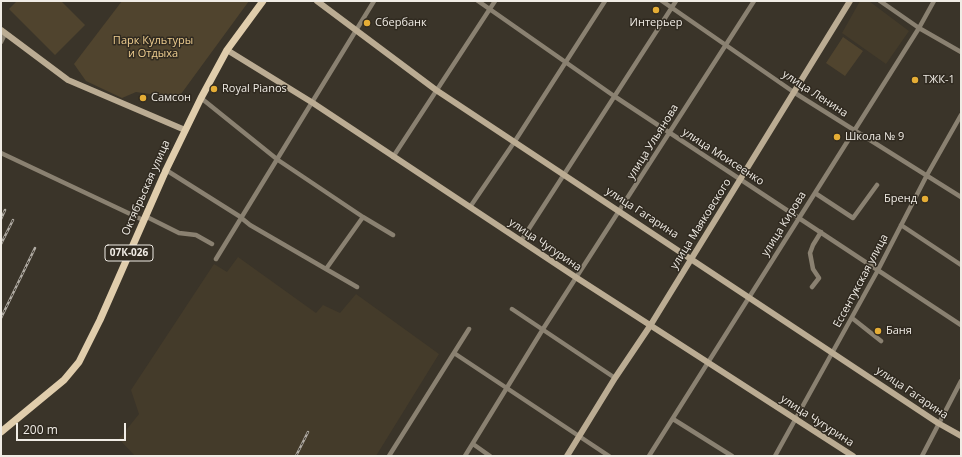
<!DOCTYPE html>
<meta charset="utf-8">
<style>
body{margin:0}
#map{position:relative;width:962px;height:457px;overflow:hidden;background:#3a3429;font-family:"Open Sans",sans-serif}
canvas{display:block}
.frame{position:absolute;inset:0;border:2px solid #f0ece5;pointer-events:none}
.scale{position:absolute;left:16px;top:423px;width:110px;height:18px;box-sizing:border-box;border:2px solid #f0ece5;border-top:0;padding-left:5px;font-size:12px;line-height:14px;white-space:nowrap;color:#f0ece5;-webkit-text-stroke:3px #302a20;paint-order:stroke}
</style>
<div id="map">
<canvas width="962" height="457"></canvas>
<div class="frame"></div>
<div class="scale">200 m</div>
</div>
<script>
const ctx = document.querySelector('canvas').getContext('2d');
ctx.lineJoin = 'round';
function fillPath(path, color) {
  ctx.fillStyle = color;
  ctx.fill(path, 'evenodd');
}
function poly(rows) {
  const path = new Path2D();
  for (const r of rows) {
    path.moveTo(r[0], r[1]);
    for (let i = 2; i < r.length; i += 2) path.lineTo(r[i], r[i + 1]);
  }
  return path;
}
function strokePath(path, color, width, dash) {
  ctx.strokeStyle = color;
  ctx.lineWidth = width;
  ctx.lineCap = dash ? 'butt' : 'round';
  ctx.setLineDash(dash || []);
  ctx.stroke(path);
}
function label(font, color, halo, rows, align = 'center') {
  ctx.font = font + ' "Open Sans",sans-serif';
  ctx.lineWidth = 3;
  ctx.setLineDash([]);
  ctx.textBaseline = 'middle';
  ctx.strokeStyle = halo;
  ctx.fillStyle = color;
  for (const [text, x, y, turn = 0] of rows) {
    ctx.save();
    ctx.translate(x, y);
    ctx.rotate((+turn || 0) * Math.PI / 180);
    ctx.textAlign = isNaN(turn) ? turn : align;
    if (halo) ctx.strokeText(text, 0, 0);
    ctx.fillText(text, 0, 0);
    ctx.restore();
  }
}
fillPath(poly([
 [860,1,869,1,909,31,886,64,842,33],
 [238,257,316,313,323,305,340,313,356,294,439,354,376,456,135,456,119,439,139,414,131,390,214,264,227,272]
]), '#443b2a');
fillPath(poly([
 [17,1,61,1,85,25,55,55,9,9],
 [122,1,249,1,181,94,157,95,136,92,122,98,86,81,74,64],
 [843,37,863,51,845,76,826,63]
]), '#50442e');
strokePath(poly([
 [478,1,614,96,961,325],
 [662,1,795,93,961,197],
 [880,1,919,28,961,52],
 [1,42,5,34],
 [201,98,278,160,363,217,393,235],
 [1,153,143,220],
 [393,157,495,1],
 [166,170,239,216,250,225,357,287],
 [815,193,853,218,877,185],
 [470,207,515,141,605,1],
 [145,216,179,233,196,235,212,244],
 [901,225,961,265],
 [521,241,676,1],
 [216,259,374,1],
 [326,269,363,217],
 [812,287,819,278,813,269,810,253,813,245,821,232],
 [512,309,615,378],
 [852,318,881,341],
 [454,353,609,456],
 [673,419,732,456],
 [473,444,490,456],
 [389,456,469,329],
 [465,456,543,329,754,1],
 [649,456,919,28,934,1],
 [775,456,878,270,927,175,961,115],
 [922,456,961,381]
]), '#8a8171', 4.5);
strokePath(poly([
 [317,1,436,90,938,423,961,436],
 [1,30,68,80,185,130],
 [227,50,313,103,577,278,853,456],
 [567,456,615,378,650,326,850,1]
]), '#bbac93', 6);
strokePath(poly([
 [1,432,64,380,79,362,100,320,166,170,201,98,227,50,263,1]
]), '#e0cdac', 7);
const rail = poly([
 [1,219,5,210],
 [1,244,13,220],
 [1,318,35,248],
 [296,456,308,432]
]);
strokePath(rail, '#b0aba3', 2.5);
strokePath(rail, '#302a20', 1, [3]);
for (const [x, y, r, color] of [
 [656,10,4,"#e5ad35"],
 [367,23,4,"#e5ad35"],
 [915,80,4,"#e5ad35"],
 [214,89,4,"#e5ad35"],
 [143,98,4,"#e5ad35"],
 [837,137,4,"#e5ad35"],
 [925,199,4,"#e5ad35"],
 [878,331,4,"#e5ad35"]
]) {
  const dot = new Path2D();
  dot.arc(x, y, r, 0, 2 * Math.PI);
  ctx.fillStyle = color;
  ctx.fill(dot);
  strokePath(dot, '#302a20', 1.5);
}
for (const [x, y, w] of [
 [129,253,48]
]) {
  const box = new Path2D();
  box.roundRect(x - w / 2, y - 8, w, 16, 3);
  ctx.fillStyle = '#302a20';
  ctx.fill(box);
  strokePath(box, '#f0ece5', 1);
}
label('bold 10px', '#f0ece5', null, [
 ["07К-026",129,253]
]);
label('11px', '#f0ece5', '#302a20', [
 ["Сбербанк",375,23],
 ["Интерьер",656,23,"center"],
 ["ТЖК-1",923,80],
 ["Royal Pianos",222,89],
 ["Самсон",151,98],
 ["Школа № 9",845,137],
 ["Бренд",917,199,"right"],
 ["Баня",886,331]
], 'left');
label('11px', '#efce90', '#302a20', [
 ["Парк Культуры",153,41],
 ["и Отдыха",153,54]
]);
label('11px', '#f0ece5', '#302a20', [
 ["улица Ленина",815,94,33],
 ["улица Ульянова",653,142,-58],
 ["улица Моисеенко",723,157,33],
 ["Октябрьская улица",146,188,-66],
 ["улица Гагарина",642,213,33],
 ["улица Маяковского",701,224,-58],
 ["улица Кирова",784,224,-58],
 ["улица Чугурина",545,245,34],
 ["Ессентукская улица",861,281,-62],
 ["улица Гагарина",912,393,34],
 ["улица Чугурина",817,421,33]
]);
</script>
